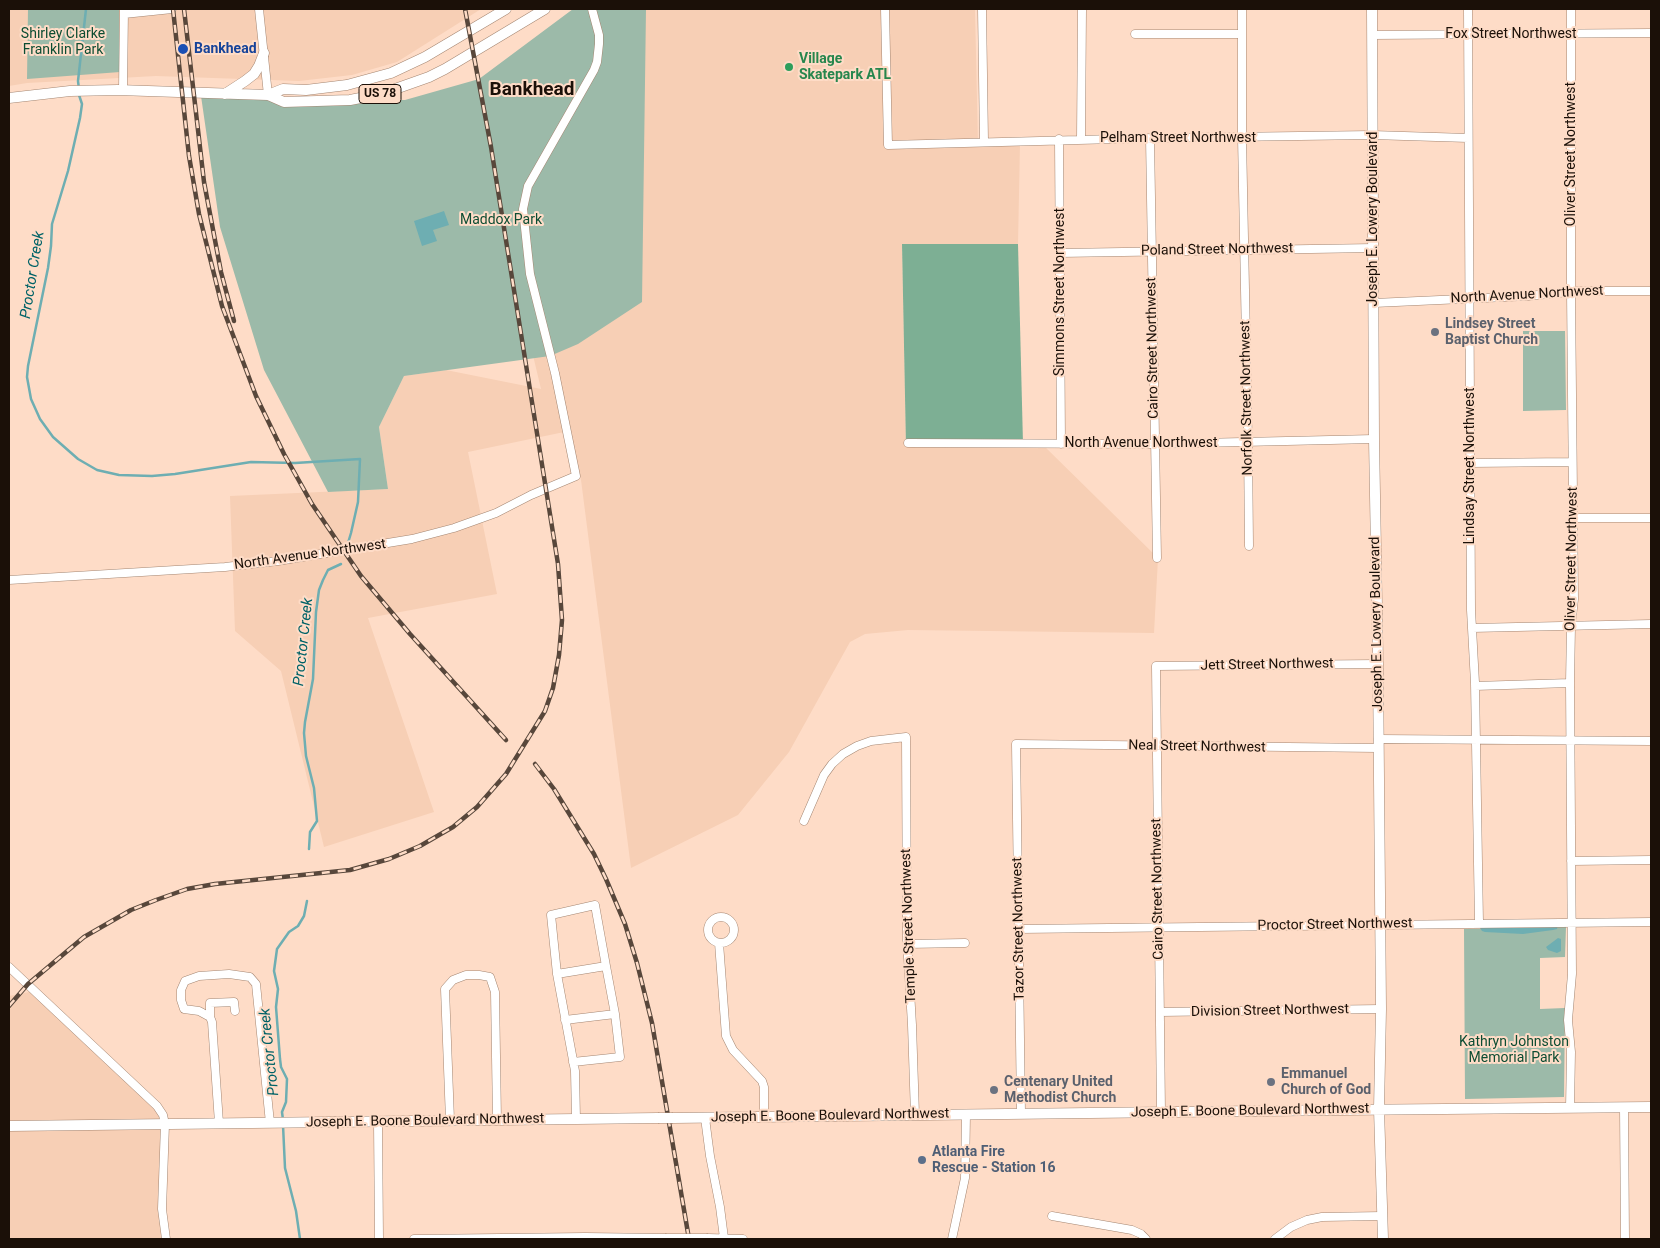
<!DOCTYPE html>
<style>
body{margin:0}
#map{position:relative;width:1660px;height:1248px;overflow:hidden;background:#fedcc7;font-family:Roboto,sans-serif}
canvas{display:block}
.frame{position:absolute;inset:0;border:10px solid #1b1008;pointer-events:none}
</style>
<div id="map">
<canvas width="1660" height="1248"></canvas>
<div class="frame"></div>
</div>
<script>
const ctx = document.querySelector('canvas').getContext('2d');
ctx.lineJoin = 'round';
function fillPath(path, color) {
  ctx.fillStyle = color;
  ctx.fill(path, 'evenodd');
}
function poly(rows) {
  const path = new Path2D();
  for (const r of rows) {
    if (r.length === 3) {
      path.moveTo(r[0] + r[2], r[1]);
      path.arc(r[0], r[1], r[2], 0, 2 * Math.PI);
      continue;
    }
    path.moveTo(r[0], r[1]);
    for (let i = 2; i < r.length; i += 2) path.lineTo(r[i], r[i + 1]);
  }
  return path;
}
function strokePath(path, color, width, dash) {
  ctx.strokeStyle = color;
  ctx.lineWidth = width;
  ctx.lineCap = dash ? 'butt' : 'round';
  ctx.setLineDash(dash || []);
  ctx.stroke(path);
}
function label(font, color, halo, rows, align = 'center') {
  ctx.font = font + ' Roboto,sans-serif';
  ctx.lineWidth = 4;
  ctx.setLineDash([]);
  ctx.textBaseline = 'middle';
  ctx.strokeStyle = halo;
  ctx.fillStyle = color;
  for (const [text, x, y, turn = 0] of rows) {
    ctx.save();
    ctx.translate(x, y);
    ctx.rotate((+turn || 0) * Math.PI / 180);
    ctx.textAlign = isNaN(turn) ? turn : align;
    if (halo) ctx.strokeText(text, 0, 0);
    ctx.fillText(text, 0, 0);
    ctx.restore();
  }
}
fillPath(poly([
 [9,9,481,9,397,62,352,75,299,81,156,76,27,83,9,86],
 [638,9,975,9,978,144,1020,144,1018,244,902,244,906,447,1042,444,1158,558,1154,633,908,630,865,634,850,642,789,752,738,815,631,868,581,480,569,431,468,452,497,594,368,618,434,812,324,847,281,671,235,631,230,496,388,489,379,427,404,376,446,370,541,389,531,347],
 [34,991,164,1116,166,1239,9,1239,9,996]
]), '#f7cfb5');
fillPath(poly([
 [28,9,119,9,120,72,27,79],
 [573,9,646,9,642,302,578,344,550,356,404,376,379,427,388,489,328,492,264,370,220,227,201,96,405,100,479,79],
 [1523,331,1565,331,1566,410,1523,411],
 [1566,927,1565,957,1540,958,1540,1009,1565,1008,1564,1097,1465,1099,1464,929]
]), '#9cbaa9');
fillPath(poly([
 [902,244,1018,244,1023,444,906,447]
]), '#7daf94');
fillPath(poly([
 [444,211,449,225,433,230,437,241,422,246,414,221],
 [1558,926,1557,929,1553,930,1523,934,1485,932,1482,931,1480,928],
 [1558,938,1561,939,1561,951,1557,953,1548,950,1546,947]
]), '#6eaeb2');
strokePath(poly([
 [79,89,78,81,86,9],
 [79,95,82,104,80,118,68,171,52,224,51,246,48,268,28,366,27,377,31,399,40,419,53,437,78,459,97,470,119,475,152,476,175,474,251,462,295,463,360,459,358,502,351,533,348,543],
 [309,849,310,832,317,821,314,788,306,756,304,733,305,722,313,679,316,612,319,590,323,580,328,570,341,564],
 [283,1120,282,1112,286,1102,287,1079,281,1067,280,1059,276,1007,278,989,274,971,277,949,289,932,298,926,304,916,307,901],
 [283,1125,285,1168,296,1211,300,1239]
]), '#6eaeb2', 2.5);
const minor = poly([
 [259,9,268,95],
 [885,9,888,145,1154,138,1372,135,1468,138],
 [982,9,984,141],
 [1242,9,1242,137,1248,442,1249,546],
 [1468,9,1471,610,1475,683,1479,923],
 [124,14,172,9],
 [1135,34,1242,34],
 [1372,35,1651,33],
 [123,90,124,9],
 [1150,138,1157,558],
 [1059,139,1061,444],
 [1081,139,1082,9],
 [1060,253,1374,248],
 [1374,303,1528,296,1579,291,1651,291],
 [908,443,1155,444,1374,439],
 [1470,463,1572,462],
 [1573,518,1651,518],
 [9,580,225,567,278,561,412,539,454,528,496,513,531,495,576,476,555,373,530,274,523,209,528,186,594,70,597,62,599,44,599,35,592,9],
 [1472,628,1651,624],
 [1475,686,1570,683],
 [1378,739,1651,741],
 [804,821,824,775,832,764,843,754,857,746,871,741,906,737,907,940,912,1025,915,1115],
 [1571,861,1651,860],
 [721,930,13],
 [1019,929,1651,922],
 [719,943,726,1036,733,1050,762,1081,764,1087,764,1117],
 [907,944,965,943],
 [9,967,157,1106,163,1115,165,1124,162,1209,166,1239],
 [557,974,606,966,615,1014],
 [1160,1012,1381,1009],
 [210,1017,210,1003,234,1002,235,1011],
 [565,1020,615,1014,620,1057,573,1062],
 [1570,1108,1571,1052,1568,1020,1572,974,1570,683,1571,626,1574,599,1571,292,1571,9],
 [1624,1108,1625,1239],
 [1161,1112,1156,666,1378,664],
 [1021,1113,1016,744,1378,748],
 [705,1118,710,1156,720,1207,724,1238],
 [576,1119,575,1071,557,974,551,915,595,905,606,966],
 [450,1120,445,989,453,980,466,975,479,975,490,977,495,992,497,1120],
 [378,1122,379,1239],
 [219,1123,212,1022,210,1017,199,1011,184,1009,181,1000,181,990,185,981,199,976,229,974,250,977,256,984,270,1123],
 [1052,1216,1132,1230,1141,1234,1146,1239],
 [708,1238,743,1239],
 [414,1239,585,1237,665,1238],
 [952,1239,965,1178,966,1114],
 [1275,1239,1291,1227,1307,1220,1322,1217,1382,1216]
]);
const major = poly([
 [1372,9,1374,439,1378,664,1381,1009,1379,1109,1383,1239],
 [225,94,245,81,254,74,259,66,264,53],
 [268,95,283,89,306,90,347,85,391,73,425,57,506,9],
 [9,98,70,91,118,90,268,95,284,102,350,100,381,94,429,77,445,69,545,9],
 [673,1118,1341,1110,1651,1107],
 [9,1126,658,1118]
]);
strokePath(minor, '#a48672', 9);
strokePath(major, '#a48672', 11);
strokePath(minor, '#fff', 8);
strokePath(major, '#fff', 10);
const rail = poly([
 [173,9,189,156,199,214,222,306,256,396,284,454,312,504,361,576,410,634,506,740],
 [184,9,204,182,221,272,234,321],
 [535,764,554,789,594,854,606,879,625,924,637,963,652,1023,689,1239],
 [9,1006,28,984,84,937,131,910,156,900,187,889,215,884,350,870,389,859,420,846,439,835,453,827,477,807,506,774,545,711,553,688,559,655,562,620,558,564,491,147,465,9]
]);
strokePath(rail, '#58473b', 4.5);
strokePath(rail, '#fedcc7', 2.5, [8]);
const minorBridge = poly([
 [665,1238,708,1238]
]);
const majorBridge = poly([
 [658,1118,673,1118]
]);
strokePath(minorBridge, '#a48672', 9, []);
strokePath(majorBridge, '#a48672', 11, []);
strokePath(minorBridge, '#fff', 8);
strokePath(majorBridge, '#fff', 10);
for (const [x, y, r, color] of [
 [183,49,6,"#1a4fb4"],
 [789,67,5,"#2e9e5b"],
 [1435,332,5,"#6b7280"],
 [1271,1082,5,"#6b7280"],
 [994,1090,5,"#6b7280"],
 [922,1160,5,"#5c6f8a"]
]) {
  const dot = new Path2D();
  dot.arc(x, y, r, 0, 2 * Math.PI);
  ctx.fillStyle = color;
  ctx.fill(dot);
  strokePath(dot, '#fedcc7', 2);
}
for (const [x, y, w] of [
 [380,94,42]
]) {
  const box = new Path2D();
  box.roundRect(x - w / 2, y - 9.5, w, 19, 4);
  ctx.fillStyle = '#fedcc7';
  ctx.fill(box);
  strokePath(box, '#1b1008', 1);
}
label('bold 12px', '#1b1008', null, [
 ["US 78",380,94]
]);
label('14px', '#0c4c32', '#fedcc7', [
 ["Shirley Clarke",63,34],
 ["Franklin Park",63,50],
 ["Maddox Park",501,220],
 ["Kathryn Johnston",1514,1042],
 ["Memorial Park",1514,1058]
]);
label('14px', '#1b1008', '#fedcc7', [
 ["Fox Street Northwest",1511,34],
 ["Pelham Street Northwest",1178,138],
 ["Oliver Street Northwest",1571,154,-90],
 ["Joseph E. Lowery Boulevard",1373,219,-90],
 ["Poland Street Northwest",1217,250,-1],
 ["Simmons Street Northwest",1060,292,-90],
 ["North Avenue Northwest",1527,295,-3],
 ["Cairo Street Northwest",1153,348,-91],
 ["Norfolk Street Northwest",1247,398,-91],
 ["North Avenue Northwest",1141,443],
 ["Lindsay Street Northwest",1470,466,-90],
 ["North Avenue Northwest",310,555,-8],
 ["Oliver Street Northwest",1572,559,-89],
 ["Joseph E. Lowery Boulevard",1377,624,-91],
 ["Jett Street Northwest",1267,665,-1],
 ["Neal Street Northwest",1197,747,1],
 ["Cairo Street Northwest",1158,889,-91],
 ["Proctor Street Northwest",1335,925,-1],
 ["Temple Street Northwest",909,926,-92],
 ["Tazor Street Northwest",1019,929,-91],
 ["Division Street Northwest",1270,1011,-1],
 ["Joseph E. Boone Boulevard Northwest",1250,1111,-1],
 ["Joseph E. Boone Boulevard Northwest",830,1116,-1],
 ["Joseph E. Boone Boulevard Northwest",425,1121,-1]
]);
label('bold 14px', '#164399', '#fedcc7', [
 ["Bankhead",194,49]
], 'left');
label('bold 14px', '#27864d', '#fedcc7', [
 ["Village",799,59],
 ["Skatepark ATL",799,75]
], 'left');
label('bold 14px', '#5b616d', '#fedcc7', [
 ["Lindsey Street",1445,324],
 ["Baptist Church",1445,340],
 ["Emmanuel",1281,1074],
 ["Church of God",1281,1090],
 ["Centenary United",1004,1082],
 ["Methodist Church",1004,1098]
], 'left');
label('bold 14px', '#4e5e75', '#fedcc7', [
 ["Atlanta Fire",932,1152],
 ["Rescue - Station 16",932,1168]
], 'left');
label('italic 15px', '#006267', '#fedcc7', [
 ["Proctor Creek",33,275,-81],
 ["Proctor Creek",304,642,-84],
 ["Proctor Creek",270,1052,-96]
]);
label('bold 19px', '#1b1008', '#fedcc7', [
 ["Bankhead",532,90]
]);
</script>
